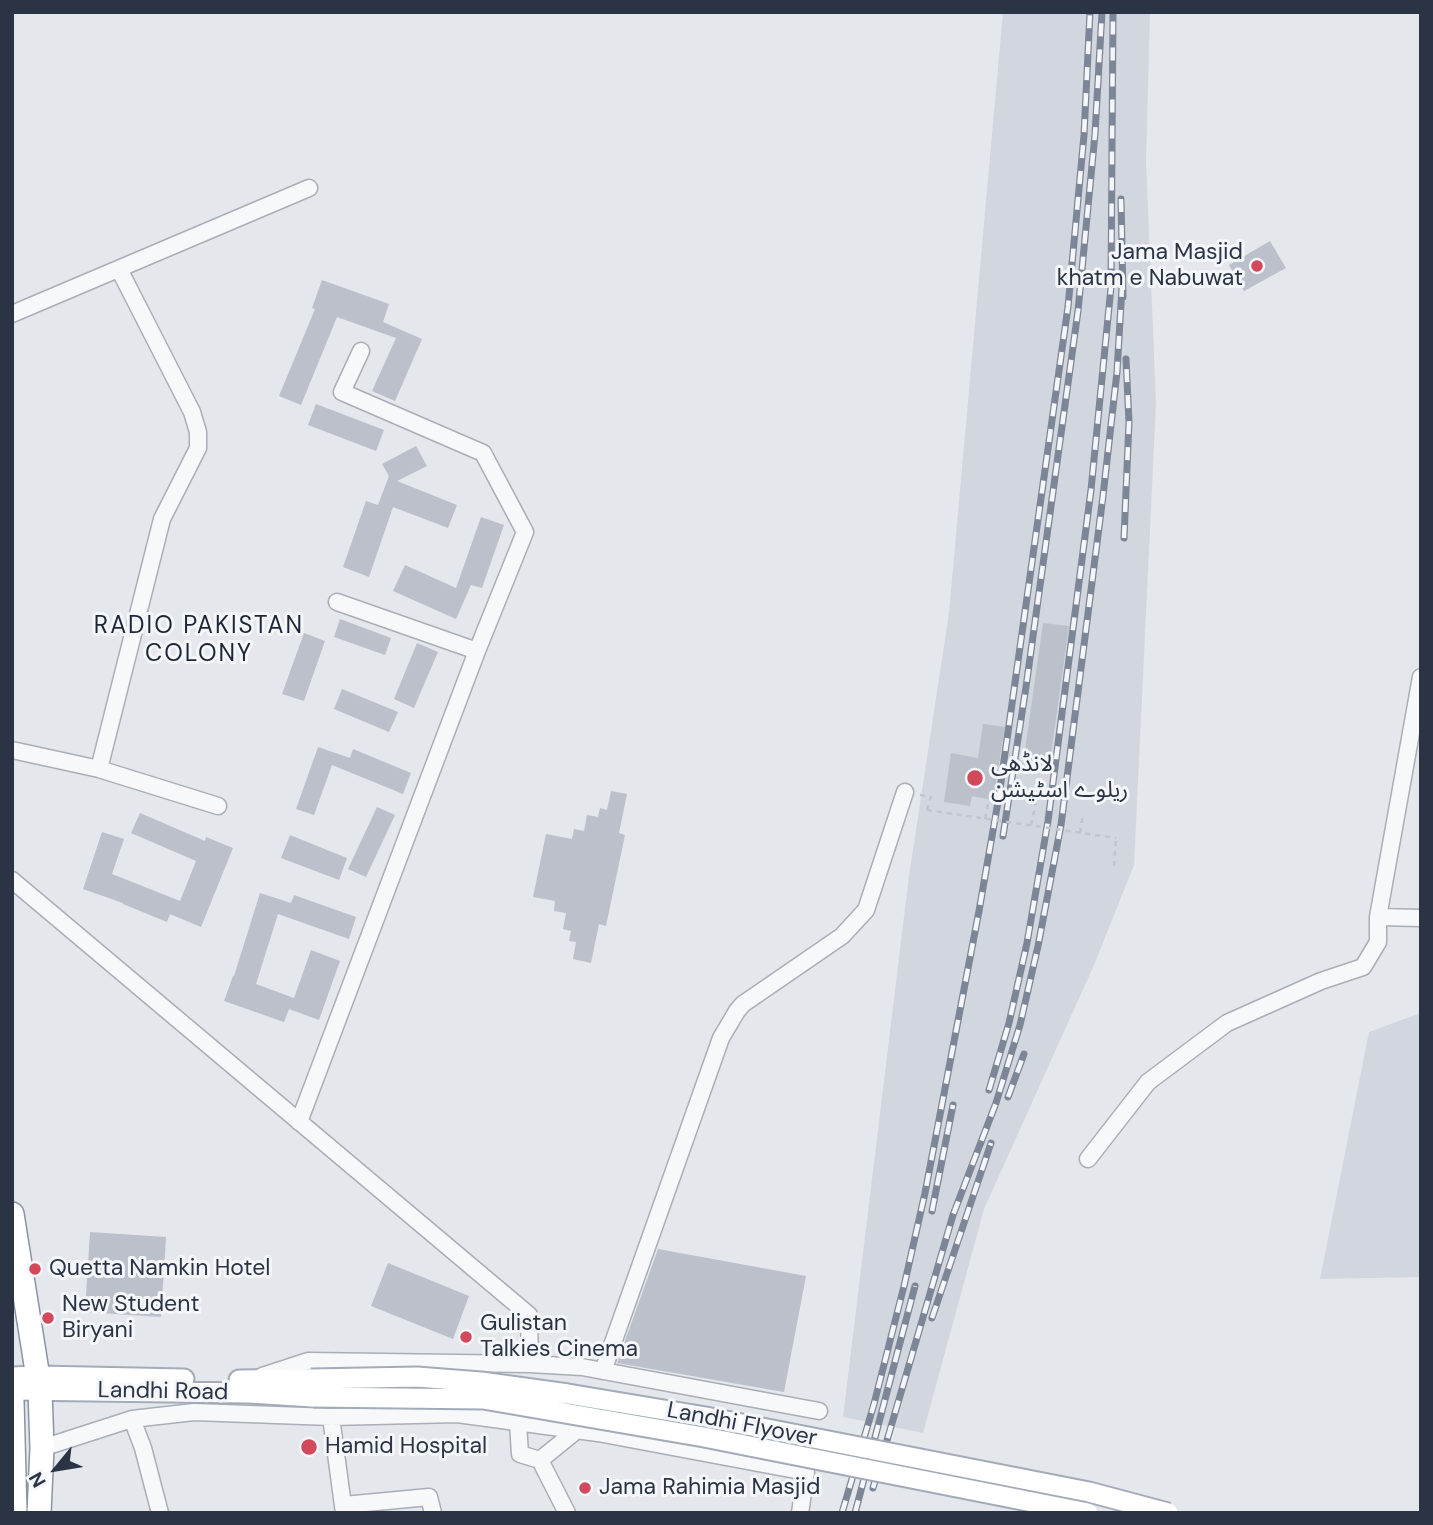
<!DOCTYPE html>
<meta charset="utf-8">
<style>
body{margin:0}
#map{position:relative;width:1433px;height:1525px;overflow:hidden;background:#e4e7ec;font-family:"DM Sans",sans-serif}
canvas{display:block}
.frame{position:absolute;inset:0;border:14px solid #2b3445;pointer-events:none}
.north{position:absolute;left:21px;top:1434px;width:70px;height:70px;-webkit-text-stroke:5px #f4f6f9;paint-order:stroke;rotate:240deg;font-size:19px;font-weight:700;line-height:28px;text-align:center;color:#2b3445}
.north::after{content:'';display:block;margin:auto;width:24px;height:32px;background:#2b3445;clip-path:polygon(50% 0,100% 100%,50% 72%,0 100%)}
</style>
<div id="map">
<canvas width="1433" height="1525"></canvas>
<div class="frame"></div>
<div class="north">N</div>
</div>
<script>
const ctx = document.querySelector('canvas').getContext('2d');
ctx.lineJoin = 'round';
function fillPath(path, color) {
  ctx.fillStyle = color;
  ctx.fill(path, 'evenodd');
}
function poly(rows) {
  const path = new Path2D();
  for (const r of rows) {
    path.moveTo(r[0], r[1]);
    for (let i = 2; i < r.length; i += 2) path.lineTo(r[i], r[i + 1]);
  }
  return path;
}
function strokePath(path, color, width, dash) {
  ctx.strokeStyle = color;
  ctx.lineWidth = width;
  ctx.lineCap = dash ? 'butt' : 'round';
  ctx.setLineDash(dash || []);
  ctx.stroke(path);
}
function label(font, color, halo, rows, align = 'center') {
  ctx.font = font + ' "DM Sans","Noto Sans Arabic",sans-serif';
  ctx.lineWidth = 6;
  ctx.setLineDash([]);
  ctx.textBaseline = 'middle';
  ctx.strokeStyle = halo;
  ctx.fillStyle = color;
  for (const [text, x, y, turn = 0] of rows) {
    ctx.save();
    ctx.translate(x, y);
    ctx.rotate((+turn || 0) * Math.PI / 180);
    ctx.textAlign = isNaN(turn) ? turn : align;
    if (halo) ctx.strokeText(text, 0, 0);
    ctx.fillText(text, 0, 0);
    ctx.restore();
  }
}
fillPath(poly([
 [1003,12,1150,12,1146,161,1156,403,1134,865,1094,965,984,1209,923,1433,843,1417,909,876,949,613],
 [1421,1013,1421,1277,1320,1279,1369,1032]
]), '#d2d6de');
fillPath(poly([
 [1270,241,1286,268,1244,291,1229,265],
 [322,280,389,304,383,322,422,339,395,401,372,391,396,338,337,317,301,405,279,396,315,309,312,308],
 [316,404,384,430,376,451,308,425],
 [416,446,427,466,397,481,457,505,448,528,393,507,369,577,343,567,366,501,378,505,389,476,382,464],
 [481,517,504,525,482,588,471,585,456,619,393,591,405,565,456,588],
 [340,619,391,638,385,655,334,637],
 [1043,623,1069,626,1049,768,1023,764],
 [304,633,325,641,304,701,282,694],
 [417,643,438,652,414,708,394,699],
 [342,689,398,712,389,732,334,709],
 [983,724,1005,727,993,800,972,796,970,806,944,802,951,753,978,758],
 [318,747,350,758,353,749,411,773,403,794,332,765,314,815,296,809],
 [611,791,627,794,619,833,625,835,606,926,599,924,591,963,573,959,576,942,569,941,571,931,563,929,566,913,554,911,555,901,533,897,546,834,572,839,574,829,584,831,587,815,598,817,600,808,607,810],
 [377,807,395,815,366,877,348,869],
 [140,813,205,841,206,837,233,848,201,927,170,914,167,922,123,904,123,903,83,889,102,832,124,839,112,874,180,901,196,861,131,833],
 [290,835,347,858,339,880,281,858],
 [260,893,291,903,294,895,356,917,349,939,278,914,256,984,294,998,311,950,340,961,319,1020,289,1009,284,1022,224,1001,233,976,234,976],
 [90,1232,166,1237,161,1317,85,1312],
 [658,1249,806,1276,784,1392,617,1363],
 [388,1263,469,1296,453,1339,371,1306]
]), '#bbc0ca');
const minor = poly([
 [12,314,309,188],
 [337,602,477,651],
 [12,750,99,769,218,806],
 [99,769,162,519,198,448,198,432,192,412,119,269],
 [12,880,529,1315,530,1364],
 [1378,917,1421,918],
 [299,1122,477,651,525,532,483,453,342,392,361,351],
 [1088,1159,1148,1082,1227,1023,1321,981,1363,967,1378,942,1378,917,1421,677],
 [603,1371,721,1038,737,1011,743,1004,842,936,866,910,905,792],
 [262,1376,308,1361,530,1364,582,1367,819,1411],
 [331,1417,344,1513],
 [132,1419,143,1448,160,1513],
 [518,1423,520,1454,540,1460,567,1513],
 [42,1448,132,1419,194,1412,331,1417,457,1414,598,1433,806,1472,800,1513],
 [540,1460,577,1430],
 [344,1505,429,1497,433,1513]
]);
const major = poly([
 [12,1377,38,1376,184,1379],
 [239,1380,311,1379],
 [12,1390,249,1393,313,1397]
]);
const highway = poly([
 [12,1214,40,1390,42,1448,39,1513],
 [12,1401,15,1513]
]);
strokePath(minor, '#a9aeb7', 19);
strokePath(major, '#a3abb8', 23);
strokePath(highway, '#8b94a3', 26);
strokePath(poly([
 [920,795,931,797,927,810],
 [985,819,989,799],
 [1031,825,1036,803],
 [1080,833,1083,814],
 [1114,866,1116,838]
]), '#c2c5cb', 2.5, [5, 5]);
strokePath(minor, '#f7f8fa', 16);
strokePath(major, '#fff', 19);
strokePath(highway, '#fff', 23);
const rail = poly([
 [1121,199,1123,297],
 [1124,538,1129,422,1126,359],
 [1003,836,1026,687,1078,311,1095,134,1102,12],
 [989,1090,1009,1023,1027,943,1048,821,1091,490,1111,287,1113,12],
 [1008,1097,1024,1054],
 [932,1211,953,1105],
 [932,1318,991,1143],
 [873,1488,953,1215,996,1103,1020,1025,1038,946,1061,825,1103,496,1117,372,1122,287],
 [842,1513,874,1404,904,1286,925,1193,979,911,999,796,1068,307,1084,135,1090,12],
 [855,1513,915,1286]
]);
strokePath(rail, '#7d8696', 7);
strokePath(rail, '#f4f6f9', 4.5, [13]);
const majorBridge = poly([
 [311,1379,417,1377,481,1382,568,1394,706,1417,1089,1492,1168,1513],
 [313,1397,483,1399,704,1437,1088,1513]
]);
strokePath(majorBridge, '#a3abb8', 23, []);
strokePath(poly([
 [927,810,1116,838]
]), '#c2c5cb', 2.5, [5, 5]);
strokePath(majorBridge, '#fff', 19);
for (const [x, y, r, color] of [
 [1257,266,7,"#d1495b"],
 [975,778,9,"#d1495b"],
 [35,1269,7,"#d1495b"],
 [48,1318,7,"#d1495b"],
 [466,1337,7,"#d1495b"],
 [309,1447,9,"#d1495b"],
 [585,1488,7,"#d1495b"]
]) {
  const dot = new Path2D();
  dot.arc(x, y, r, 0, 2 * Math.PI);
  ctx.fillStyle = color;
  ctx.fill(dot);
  strokePath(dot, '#f4f6f9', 2.5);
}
label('23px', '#2b3445', '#f4f6f9', [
 ["Jama Masjid",1243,253,"right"],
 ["khatm e Nabuwat",1243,279,"right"],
 ["لانڈھی",991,765],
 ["ریلوے اسٹیشن",991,791],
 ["Quetta Namkin Hotel",49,1269],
 ["New Student",62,1305],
 ["Biryani",62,1331],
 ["Gulistan",480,1324],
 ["Talkies Cinema",480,1350],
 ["Hamid Hospital",325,1447],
 ["Jama Rahimia Masjid",599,1488]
], 'left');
label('23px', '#2b3445', '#f4f6f9', [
 ["Landhi Road",163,1392,1],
 ["Landhi Flyover",742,1425,11]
]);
ctx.letterSpacing = '2px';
label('24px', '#1d2536', '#f4f6f9', [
 ["RADIO PAKISTAN",199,627],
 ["COLONY",199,655]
]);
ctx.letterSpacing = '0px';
</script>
